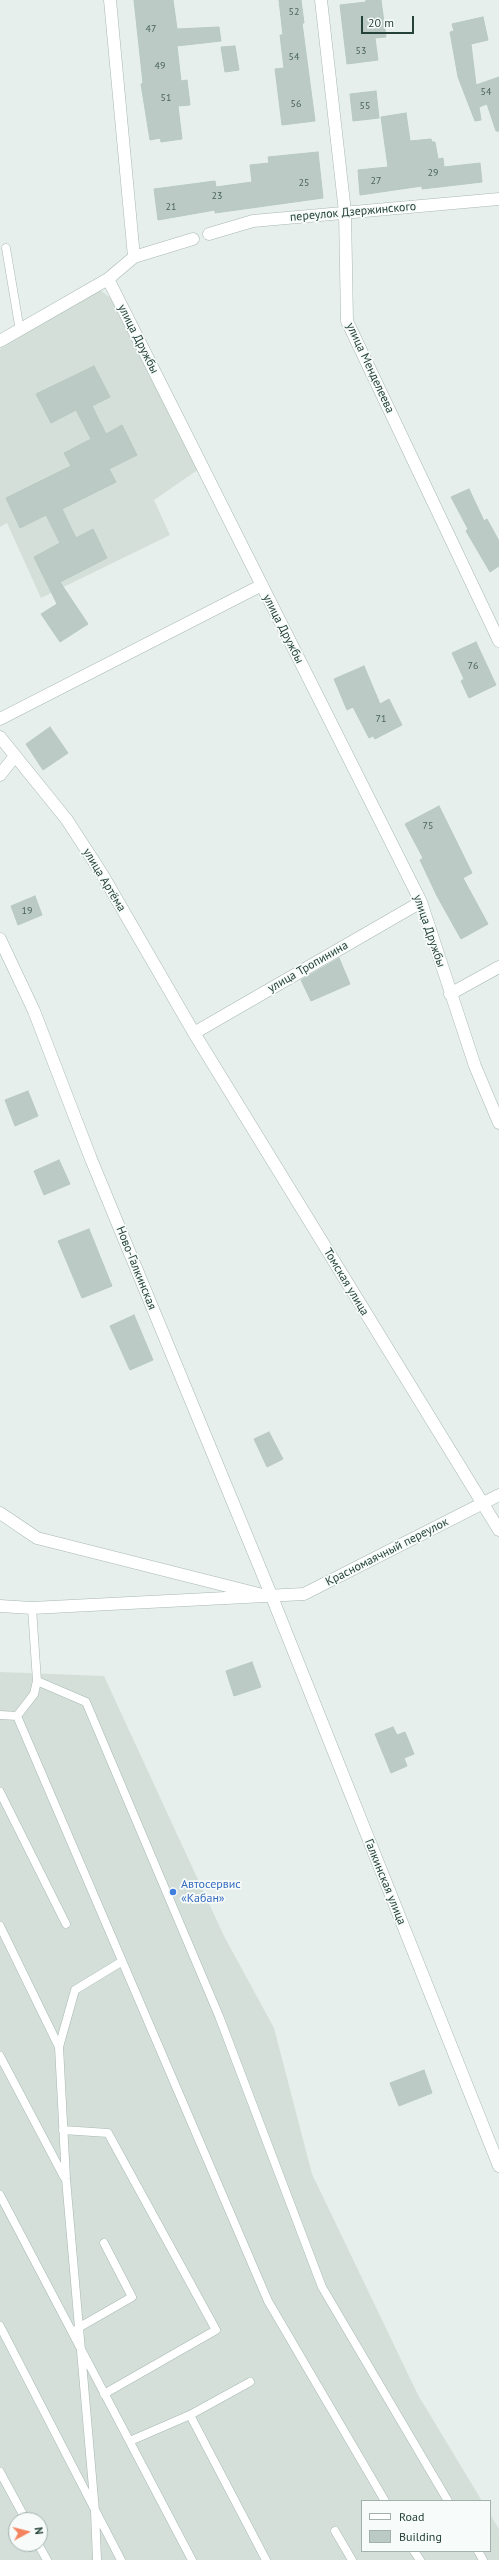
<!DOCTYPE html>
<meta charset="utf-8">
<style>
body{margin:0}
#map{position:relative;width:499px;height:2560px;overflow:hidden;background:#e6efeb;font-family:"PT Sans",sans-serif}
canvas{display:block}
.legend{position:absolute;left:361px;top:2500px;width:130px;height:52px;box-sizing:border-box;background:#f7fbf9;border:1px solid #a3b1ad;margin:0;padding:5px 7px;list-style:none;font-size:12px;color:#24423a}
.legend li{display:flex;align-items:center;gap:8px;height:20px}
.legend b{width:20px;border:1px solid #a3b1ad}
.north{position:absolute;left:8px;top:2512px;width:40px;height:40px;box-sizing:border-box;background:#f7fbf9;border:1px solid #a3b1ad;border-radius:50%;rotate:83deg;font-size:11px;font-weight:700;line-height:16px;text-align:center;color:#24423a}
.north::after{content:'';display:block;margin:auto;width:14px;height:18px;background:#f4845f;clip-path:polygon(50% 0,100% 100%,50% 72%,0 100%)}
.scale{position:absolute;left:361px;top:16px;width:53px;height:18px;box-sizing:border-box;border:2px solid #24423a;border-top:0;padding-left:5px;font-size:12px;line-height:14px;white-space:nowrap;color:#24423a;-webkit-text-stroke:3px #f7fbf9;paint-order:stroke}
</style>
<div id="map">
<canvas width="499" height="2560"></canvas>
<ul class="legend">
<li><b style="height:5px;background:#fff"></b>Road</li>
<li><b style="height:11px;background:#bbcac4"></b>Building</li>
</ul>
<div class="north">N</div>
<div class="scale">20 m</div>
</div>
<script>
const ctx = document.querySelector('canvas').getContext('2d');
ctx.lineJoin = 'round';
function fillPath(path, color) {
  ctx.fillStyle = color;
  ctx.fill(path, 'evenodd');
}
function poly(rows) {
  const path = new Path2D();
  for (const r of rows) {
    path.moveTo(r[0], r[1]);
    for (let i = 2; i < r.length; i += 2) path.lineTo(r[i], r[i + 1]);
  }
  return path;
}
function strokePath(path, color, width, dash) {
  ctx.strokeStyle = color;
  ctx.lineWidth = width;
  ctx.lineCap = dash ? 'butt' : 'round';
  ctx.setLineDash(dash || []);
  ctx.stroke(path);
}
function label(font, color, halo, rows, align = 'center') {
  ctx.font = font + ' "PT Sans",sans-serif';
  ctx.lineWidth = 3.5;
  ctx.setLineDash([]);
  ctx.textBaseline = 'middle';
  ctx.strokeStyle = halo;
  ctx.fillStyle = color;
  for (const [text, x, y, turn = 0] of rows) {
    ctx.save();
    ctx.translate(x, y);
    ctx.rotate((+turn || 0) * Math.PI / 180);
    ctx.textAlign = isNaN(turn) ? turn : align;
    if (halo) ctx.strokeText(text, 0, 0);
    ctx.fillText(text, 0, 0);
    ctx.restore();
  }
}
fillPath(poly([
 [100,290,112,299,199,469,154,500,170,535,41,598,7,523,0,527,0,349],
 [0,1672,104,1676,224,1936,274,2028,312,2174,418,2395,482,2501,362,2501,362,2551,490,2551,490,2514,499,2529,499,2560,0,2560],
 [16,2520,40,2520,40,2544,16,2544]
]), '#d4dfda');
const building = poly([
 [134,0,173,0,177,29,219,27,221,41,177,46,181,81,187,80,190,105,178,106,182,139,161,142,160,138,150,140,141,84,143,83,134,0],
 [279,0,301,0,304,23,302,23,315,121,282,125,275,69,284,68,280,35,283,35,279,0],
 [366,0,381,0,386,37,375,38,378,60,347,64,340,5,366,2,366,0],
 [483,17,488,40,471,44,476,85,499,77,499,131,496,131,487,104,479,107,481,120,475,121,458,77,450,32,454,31,452,24,483,17],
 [235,46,239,70,225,72,221,47,235,46],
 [376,91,379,118,353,121,350,94,376,91],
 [406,113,410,141,431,139,432,142,435,142,438,159,443,158,444,167,480,163,482,182,422,189,422,186,360,195,358,170,388,167,381,117,406,113],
 [318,152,323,198,215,213,215,210,158,220,154,189,215,181,216,187,252,182,250,165,269,163,268,157,318,152],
 [94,366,110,397,92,406,106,434,122,425,137,455,109,469,116,482,62,509,76,538,93,529,107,558,60,582,88,624,60,642,41,614,57,604,34,557,60,543,46,515,20,528,6,498,71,466,64,453,91,439,76,410,51,423,36,394,94,366],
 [469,489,484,521,487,519,499,541,499,566,490,572,466,531,468,529,451,497,469,489],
 [476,642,496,685,469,698,461,681,464,679,452,653,476,642],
 [364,666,380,704,389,699,402,725,375,739,373,736,369,738,353,707,347,710,334,679,364,666],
 [50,727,68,753,43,770,26,744,50,727],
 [439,806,472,873,463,878,488,924,461,939,437,896,420,860,423,858,405,824,439,806],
 [35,896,42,915,18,925,11,906,35,896],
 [339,958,350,984,311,1001,301,980,339,958],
 [28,1091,38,1116,15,1126,5,1100,28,1091],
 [59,1160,70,1184,44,1195,34,1171,59,1160],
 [89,1229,112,1286,82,1298,58,1241,89,1229],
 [134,1315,153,1360,130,1370,110,1326,134,1315],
 [269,1432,283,1459,267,1467,254,1439,269,1432],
 [252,1662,261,1687,234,1696,226,1671,252,1662],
 [393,1727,397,1735,405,1732,414,1754,404,1758,407,1766,391,1773,375,1734,393,1727],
 [424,2070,432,2093,399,2106,390,2083,424,2070]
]);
fillPath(building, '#bbcac4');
strokePath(building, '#b8c9c2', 1);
const lane = poly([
 [6,248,20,331],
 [37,1681,86,1702,219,2016,322,2287,448,2501],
 [0,1715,17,1716,34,1694,37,1681,32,1608],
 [17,1716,268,2301,385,2501],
 [0,1792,66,1924],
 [0,1926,59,2047],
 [0,2056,64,2177],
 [63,2130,108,2133,216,2330,104,2394],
 [0,2195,192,2560],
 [0,2326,121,2560],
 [78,2328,132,2297,104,2243],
 [190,2415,266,2560],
 [130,2441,190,2415,250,2382],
 [0,2472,26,2520],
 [335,2531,352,2560],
 [38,2544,47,2560],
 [414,2551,420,2560],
 [478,2551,483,2560],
 [97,2560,95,2511,66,2179,59,2047,75,1990,121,1962]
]);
const street = poly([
 [110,0,134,257],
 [321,0,345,212,347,321,499,641],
 [209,234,253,221,499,199],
 [108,279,421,902,475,1066,499,1123],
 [0,341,108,279,134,257,193,239],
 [0,719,262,585],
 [0,737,67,820,102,874,194,1033,499,1530],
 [0,775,15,756],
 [0,939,34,1011,91,1159,272,1597,499,2166],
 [450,994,499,967],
 [194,1033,421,902],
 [0,1513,37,1538,259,1594],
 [0,1606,32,1608,304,1594,499,1495]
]);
strokePath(lane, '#a8b8b2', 9);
strokePath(street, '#a8b8b2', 13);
strokePath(lane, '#fff', 8);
strokePath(street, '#fff', 12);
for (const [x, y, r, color] of [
 [173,1892,4,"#3f7fe0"]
]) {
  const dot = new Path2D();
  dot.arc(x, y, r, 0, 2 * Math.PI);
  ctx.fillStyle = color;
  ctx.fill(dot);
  strokePath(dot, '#f7fbf9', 1.5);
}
label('10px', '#4a645c', null, [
 ["52",294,12],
 ["47",151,29],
 ["53",361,51],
 ["54",294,57],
 ["49",160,66],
 ["54",486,92],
 ["51",166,98],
 ["56",296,104],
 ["55",365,106],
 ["29",433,173],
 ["27",376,181],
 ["25",304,183],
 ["23",217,196],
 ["21",171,207],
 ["76",473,666],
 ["71",381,719],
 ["75",428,826],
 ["19",27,911]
]);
label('12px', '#24423a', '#f7fbf9', [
 ["переулок Дзержинского",353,212,-5],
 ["улица Дружбы",138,339,63],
 ["улица Менделеева",370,368,65],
 ["улица Дружбы",283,629,63],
 ["улица Артёма",104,880,59],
 ["улица Дружбы",429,931,71],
 ["улица Тропинина",308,967,-30],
 ["Ново-Галкинская",136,1268,68],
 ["Томская улица",346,1282,59],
 ["Красномаячный переулок",387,1552,-27],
 ["Галкинская улица",385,1882,68]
]);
label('12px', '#366cbe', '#f7fbf9', [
 ["Автосервис",181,1885],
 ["«Кабан»",181,1899]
], 'left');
</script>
